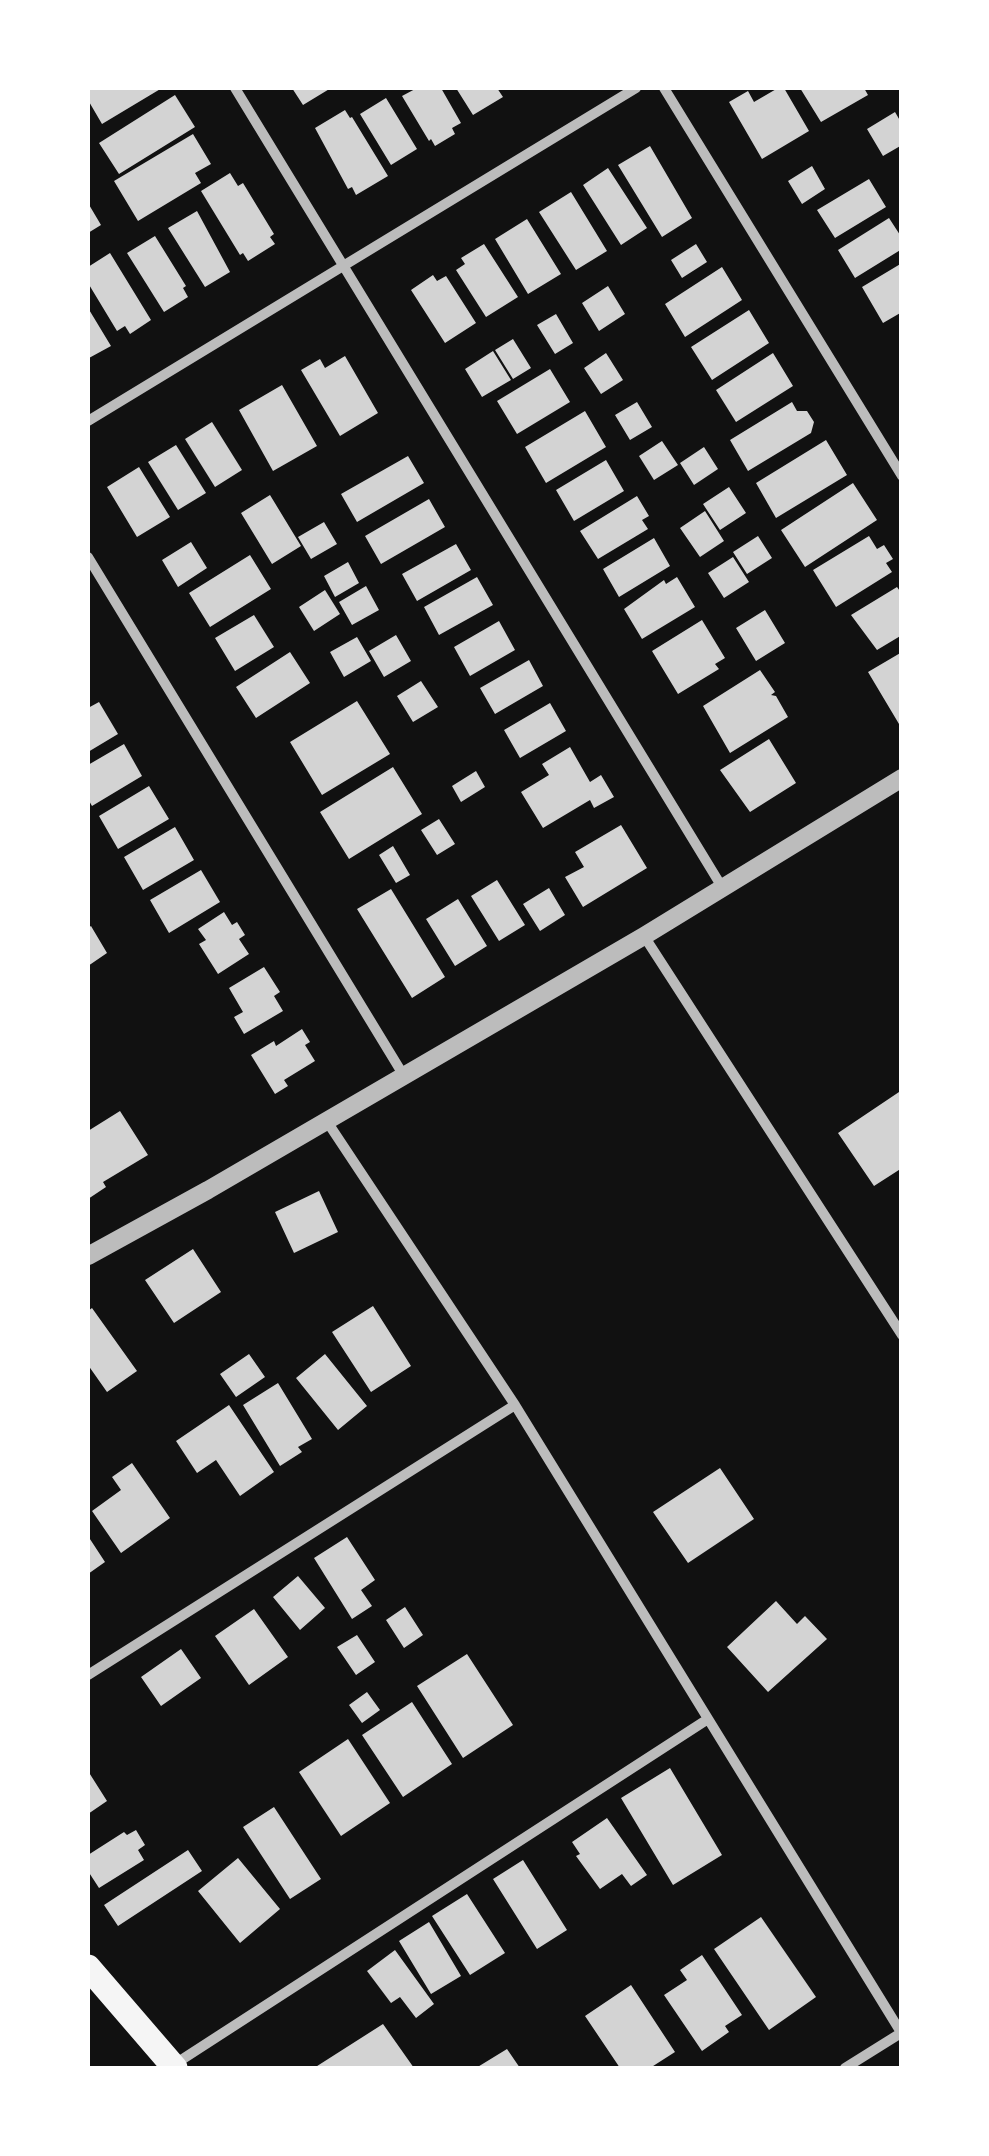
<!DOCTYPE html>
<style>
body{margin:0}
#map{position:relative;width:989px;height:2156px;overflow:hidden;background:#111;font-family:"Exo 2",sans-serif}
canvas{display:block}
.frame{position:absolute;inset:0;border:90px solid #fff;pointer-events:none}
</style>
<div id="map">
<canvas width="989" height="2156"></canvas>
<div class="frame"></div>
</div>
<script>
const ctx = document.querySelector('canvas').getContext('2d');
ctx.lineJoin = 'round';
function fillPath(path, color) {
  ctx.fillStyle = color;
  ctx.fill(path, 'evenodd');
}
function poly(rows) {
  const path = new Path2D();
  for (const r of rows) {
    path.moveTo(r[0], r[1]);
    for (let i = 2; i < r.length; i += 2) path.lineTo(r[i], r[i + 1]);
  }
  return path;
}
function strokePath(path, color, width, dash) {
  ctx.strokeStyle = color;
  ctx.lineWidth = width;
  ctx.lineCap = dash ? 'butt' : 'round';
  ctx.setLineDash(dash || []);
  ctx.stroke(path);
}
fillPath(poly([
 [90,88,162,88,102,124,88,100],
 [292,88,331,88,303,105],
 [417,88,441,88,461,123,452,128,455,134,435,146,431,139,429,141,402,96],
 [456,88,497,88,503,97,473,115],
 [778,88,784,88,809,131,762,159,729,102,748,91,754,102],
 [800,88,864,88,868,95,821,122],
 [175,95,195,127,119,174,99,143],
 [386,98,417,149,391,165,360,114],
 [345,110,350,118,352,117,388,176,356,195,352,187,348,189,315,128],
 [895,112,902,124,902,145,883,156,867,129],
 [193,134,211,164,195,173,201,183,138,221,114,181],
 [650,146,692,218,662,237,618,165],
 [812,166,825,189,802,204,788,181],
 [608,168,647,228,621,245,583,185],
 [230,173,238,186,243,183,274,234,270,237,275,244,248,261,243,253,240,255,201,191],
 [869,179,886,207,835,238,817,210],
 [571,192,607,251,576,270,539,212],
 [88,203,101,225,88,233],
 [197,211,230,272,205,287,168,228],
 [889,218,902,238,902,249,855,278,838,250],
 [527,219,561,274,528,294,495,239],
 [155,236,186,286,183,288,188,297,164,312,127,253],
 [484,244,518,297,486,317,456,270,465,264,461,258],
 [696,244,707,262,682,278,671,260],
 [110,253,151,320,130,334,125,326,117,331,88,283,88,267],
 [902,263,902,312,883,323,862,287],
 [722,267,742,300,685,337,665,304],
 [433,275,437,281,446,276,476,323,445,343,411,290],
 [608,286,625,314,599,331,582,303],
 [88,308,111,346,89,358,88,356],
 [749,310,769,343,712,380,691,347],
 [556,314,573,343,555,354,537,325],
 [513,339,531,368,513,379,495,350],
 [493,351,511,380,482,397,465,369],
 [606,353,623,380,601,394,584,368],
 [773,353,793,386,736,422,716,390],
 [345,356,378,413,340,436,301,370,320,359,325,368],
 [550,369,570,402,517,434,497,401],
 [282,385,317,446,273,471,239,410],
 [637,402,652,427,630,440,615,415],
 [792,402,797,411,807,411,814,422,811,433,748,471,730,440],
 [585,411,606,447,546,483,525,447],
 [212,422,242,470,215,487,185,439],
 [826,440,847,475,776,518,756,483],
 [662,441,678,465,654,480,639,456],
 [176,445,206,493,178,510,148,462],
 [704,447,718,469,694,485,680,463],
 [408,456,424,483,357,522,341,494],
 [606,460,624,491,574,521,556,490],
 [139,467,170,517,137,537,107,487],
 [853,483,877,520,805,567,781,530],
 [729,487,746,513,720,530,703,504],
 [270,495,301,546,272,564,241,513],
 [637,496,649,516,642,520,648,529,598,559,580,531],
 [429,499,445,527,381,564,365,536],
 [705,511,724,541,700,557,680,528],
 [324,522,337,544,311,559,298,537],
 [758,536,772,558,747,574,733,552],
 [869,536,877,549,884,545,893,559,886,563,892,572,836,607,813,570],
 [654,538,670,566,619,597,603,569],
 [191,542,207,568,178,587,162,560],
 [456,544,471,570,417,601,402,574],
 [250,555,271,589,210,627,189,593],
 [733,557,749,582,724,598,708,573],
 [348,562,359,583,335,597,324,576],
 [477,577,493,605,439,635,424,607],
 [677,577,695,607,642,639,624,609,664,580,666,584],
 [366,586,379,610,352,625,339,602],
 [897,587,902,594,902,635,877,650,851,615],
 [325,590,340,614,314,631,299,607],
 [765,610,785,643,756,661,736,628],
 [254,615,274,647,235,671,215,638],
 [702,620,725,658,715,664,719,669,678,694,652,651],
 [499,621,515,650,470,676,454,647],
 [396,635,411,661,384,677,369,651],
 [357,637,371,661,344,677,330,652],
 [290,652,310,683,256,718,236,687],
 [902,652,902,723,899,724,868,672],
 [529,660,543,686,495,714,480,688],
 [760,670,775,692,771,695,776,696,788,717,730,753,703,706],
 [421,681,438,707,413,722,397,696],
 [357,701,390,754,322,795,290,742],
 [99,702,118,734,88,752,88,708],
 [550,703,566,731,520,758,504,730],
 [769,739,796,783,750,812,720,770],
 [124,744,142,776,92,806,88,799,88,765],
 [570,747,590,782,601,775,614,797,594,808,590,800,543,828,521,792,549,775,542,764],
 [393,767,422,814,349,859,320,812],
 [476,771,485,787,461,802,452,786],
 [149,786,169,819,118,849,99,816],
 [439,819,455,844,437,855,421,830],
 [621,825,647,868,583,907,565,877,584,867,575,852],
 [175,827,194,860,143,890,124,857],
 [393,846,410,875,396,883,379,855],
 [201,870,220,902,169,933,150,900],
 [497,880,525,925,499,941,471,896],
 [549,888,565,915,540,931,523,904],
 [391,889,445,977,412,998,357,909],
 [458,899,487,946,455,966,426,919],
 [224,912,232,925,237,922,245,935,239,939,249,954,218,974,199,944,206,940,198,929],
 [91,926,107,953,88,966,88,928],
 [264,967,280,992,274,996,283,1011,244,1034,234,1017,243,1012,229,988],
 [302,1029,310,1042,305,1045,315,1061,284,1080,288,1086,275,1094,251,1055,274,1041,276,1046],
 [902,1090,902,1168,874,1186,838,1133],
 [120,1111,148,1155,103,1182,106,1187,88,1199,88,1131],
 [319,1191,338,1232,294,1253,275,1212],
 [193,1249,221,1292,174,1323,145,1280],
 [373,1306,411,1366,371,1392,332,1332],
 [92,1308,137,1371,107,1392,88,1365,88,1311],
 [249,1354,265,1377,236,1397,220,1374],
 [325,1354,367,1406,338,1430,296,1378],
 [278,1383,312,1439,298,1447,302,1452,280,1466,243,1405],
 [229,1405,274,1472,240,1496,216,1460,197,1473,176,1441],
 [132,1463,170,1518,121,1553,92,1511,121,1490,112,1477],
 [720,1468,754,1519,688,1563,653,1512],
 [88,1536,105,1562,88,1574],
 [347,1537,375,1580,361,1590,372,1606,352,1619,314,1558],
 [298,1576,325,1608,300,1630,273,1597],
 [776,1601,797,1624,805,1616,827,1639,768,1692,727,1647],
 [405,1607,423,1635,404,1648,386,1620],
 [254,1609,288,1657,249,1685,215,1636],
 [357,1635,375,1662,356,1675,337,1647],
 [181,1649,201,1678,161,1706,141,1677],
 [467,1654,513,1725,463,1758,417,1686],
 [367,1692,380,1710,362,1723,349,1705],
 [412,1702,452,1764,403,1797,362,1735],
 [348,1739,390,1803,341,1836,299,1772],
 [670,1768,722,1855,673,1885,621,1798],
 [88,1771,107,1801,88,1814],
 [274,1807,321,1879,290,1899,243,1827],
 [607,1818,647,1875,631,1886,622,1874,600,1889,576,1856,580,1854,572,1842],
 [136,1830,145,1845,138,1850,144,1860,99,1888,88,1871,88,1855,124,1832,127,1835],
 [188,1850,202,1871,118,1926,104,1905],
 [238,1858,280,1909,240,1943,198,1891],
 [523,1860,567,1930,537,1949,493,1879],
 [467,1894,505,1953,470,1975,432,1916],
 [761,1917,816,1997,769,2030,714,1949],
 [429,1922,461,1976,431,1994,399,1941],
 [395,1950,434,2004,416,2018,400,1997,391,2003,367,1971],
 [702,1955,742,2015,725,2026,729,2032,702,2051,664,1995,687,1980,680,1970],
 [631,1985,675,2052,650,2068,620,2068,585,2016],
 [383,2024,414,2068,314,2068],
 [507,2049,520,2068,476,2068]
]), '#d3d3d3');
strokePath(poly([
 [235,88,722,887],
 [664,88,902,476],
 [88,421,636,88],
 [88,557,404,1076],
 [644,936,902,1335],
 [326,1120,515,1405,902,2034],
 [88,1675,515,1405],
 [175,2064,708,1719],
 [845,2068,901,2033]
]), '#bcbcbc', 10);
strokePath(poly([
 [88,1256,208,1190,644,936,902,778]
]), '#bcbcbc', 18);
strokePath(poly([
 [88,1967,175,2068]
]), '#f5f5f5', 25);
</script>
